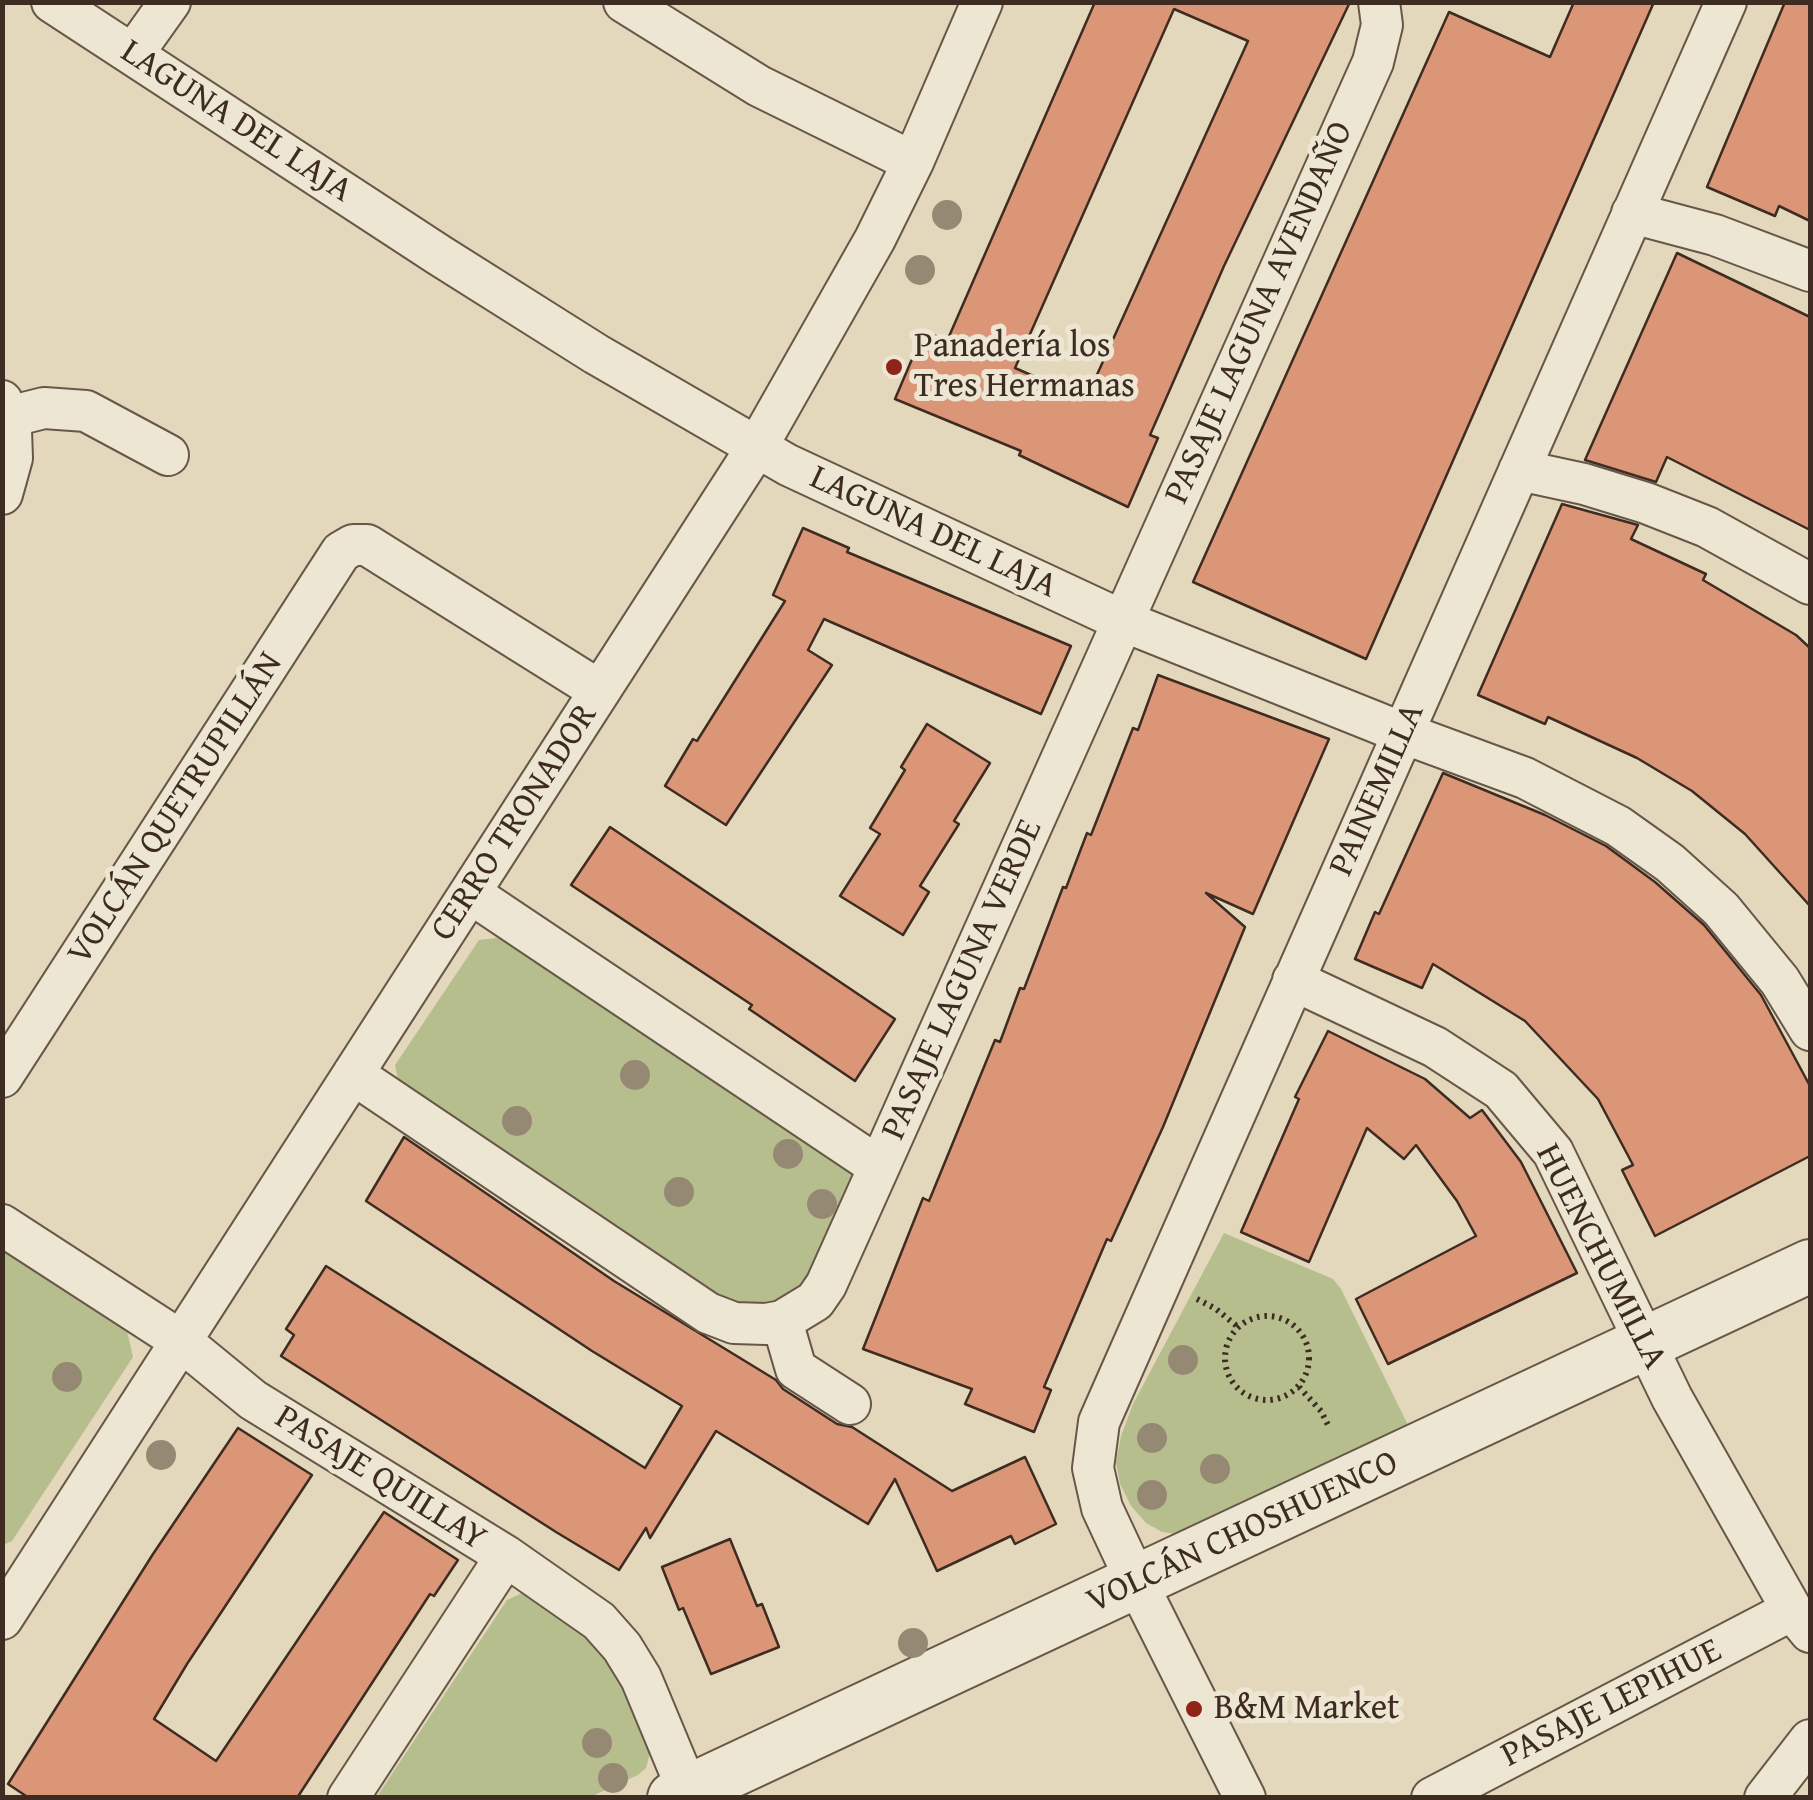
<!DOCTYPE html>
<meta charset="utf-8">
<style>
body{margin:0}
#map{position:relative;width:1813px;height:1800px;overflow:hidden;background:#e4d8bc;font-family:"Gentium Book Plus",serif}
canvas{display:block}
.frame{position:absolute;inset:0;border:5px solid #3e2c22;pointer-events:none}
</style>
<div id="map">
<canvas width="1813" height="1800"></canvas>
<div class="frame"></div>
</div>
<script>
const ctx = document.querySelector('canvas').getContext('2d');
ctx.lineJoin = 'round';
function fillPath(path, color) {
  ctx.fillStyle = color;
  ctx.fill(path, 'evenodd');
}
function poly(rows) {
  const path = new Path2D();
  for (const r of rows) {
    if (r.length === 3) {
      path.moveTo(r[0] + r[2], r[1]);
      path.arc(r[0], r[1], r[2], 0, 2 * Math.PI);
      continue;
    }
    path.moveTo(r[0], r[1]);
    for (let i = 2; i < r.length; i += 2) path.lineTo(r[i], r[i + 1]);
  }
  return path;
}
function strokePath(path, color, width, dash) {
  ctx.strokeStyle = color;
  ctx.lineWidth = width;
  ctx.lineCap = dash ? 'butt' : 'round';
  ctx.setLineDash(dash || []);
  ctx.stroke(path);
}
function label(font, color, halo, rows, align = 'center') {
  ctx.font = font + ' "Gentium Book Plus",serif';
  ctx.lineWidth = 10;
  ctx.setLineDash([]);
  ctx.textBaseline = 'middle';
  ctx.strokeStyle = halo;
  ctx.fillStyle = color;
  for (const [text, x, y, turn = 0] of rows) {
    ctx.save();
    ctx.translate(x, y);
    ctx.rotate((+turn || 0) * Math.PI / 180);
    ctx.textAlign = isNaN(turn) ? turn : align;
    if (halo) ctx.strokeText(text, 0, 0);
    ctx.fillText(text, 0, 0);
    ctx.restore();
  }
}
fillPath(poly([
 [496,938,519,942,855,1173,809,1286,781,1306,735,1312,401,1095,395,1065,479,940],
 [1224,1233,1333,1279,1341,1289,1409,1427,1176,1534,1162,1532,1146,1523,1131,1506,1120,1484,1116,1462,1121,1436,1133,1404],
 [3,1247,127,1331,133,1357,12,1541,3,1545],
 [526,1591,605,1650,653,1742,646,1768,638,1775,590,1797,376,1798,507,1600]
]), '#b7be8e');
const building = poly([
 [1095,2,1350,2,1224,266,1150,435,1158,438,1128,507,1019,455,1021,451,895,399,924,331,947,341,1095,2],
 [1174,9,1248,41,1086,399,1015,368,1174,9],
 [1574,2,1654,2,1366,659,1193,582,1449,12,1550,57,1574,2],
 [1785,2,1810,2,1810,221,1779,206,1775,216,1707,187,1785,2],
 [1677,253,1810,317,1810,530,1667,457,1656,482,1585,460,1677,253],
 [1562,504,1638,525,1631,539,1706,574,1703,580,1796,635,1810,648,1810,906,1745,834,1692,791,1637,758,1548,717,1545,724,1478,695,1562,504],
 [803,528,849,548,847,552,1071,646,1041,714,824,619,808,650,832,665,726,825,665,786,693,739,697,741,785,601,773,595,803,528],
 [1158,675,1329,739,1253,914,1206,893,1245,927,1163,1127,1111,1241,1107,1239,1044,1387,1051,1390,1034,1432,965,1404,972,1389,863,1349,923,1198,929,1201,995,1040,1000,1042,1020,988,1024,989,1063,887,1066,888,1087,833,1091,835,1133,728,1138,730,1158,675],
 [927,724,990,763,954,821,959,824,920,886,929,892,903,935,840,896,880,834,870,828,905,770,901,767,927,724],
 [1443,773,1545,815,1606,846,1655,882,1704,925,1761,995,1810,1086,1810,1156,1655,1236,1622,1170,1633,1165,1598,1099,1525,1021,1433,964,1422,988,1355,959,1375,912,1379,914,1443,773],
 [610,827,895,1019,855,1081,749,1009,752,1005,571,885,610,827],
 [1328,1031,1425,1079,1470,1118,1482,1110,1521,1162,1577,1273,1388,1364,1356,1299,1476,1236,1457,1201,1416,1145,1404,1159,1367,1128,1309,1262,1241,1232,1299,1099,1295,1097,1328,1031],
 [404,1137,614,1281,776,1380,783,1389,837,1424,852,1427,952,1491,1025,1457,1056,1524,1015,1544,1011,1536,937,1571,895,1479,868,1524,716,1431,650,1538,646,1528,619,1570,556,1532,281,1356,294,1335,286,1329,326,1266,645,1468,682,1406,592,1351,366,1201,404,1137],
 [238,1428,312,1475,187,1664,154,1719,216,1761,384,1512,458,1560,434,1596,430,1594,297,1798,29,1798,8,1784,153,1554,238,1428],
 [730,1539,757,1606,762,1604,779,1647,711,1674,683,1608,679,1610,662,1567,730,1539]
]);
fillPath(building, '#db9678');
strokePath(building, '#3e2c22', 2.5);
const minor = poly([
 [52,2,439,255,596,354,788,465,1123,621,1403,733,1525,778,1618,826,1670,863,1721,909,1780,981,1810,1030],
 [624,2,759,86,913,162],
 [133,54,170,2],
 [1632,213,1715,235,1810,271],
 [2,401,11,430,12,458,2,494],
 [8,417,44,408,86,411,168,455],
 [1519,470,1584,484,1646,503,1707,527,1810,584],
 [470,893,879,1167],
 [1293,980,1435,1047,1501,1090,1553,1152,1672,1398,1792,1610,1810,1632],
 [353,1074,708,1313,734,1323,766,1324,782,1321,815,1301,826,1285,879,1167,1373,62,1382,25,1379,2],
 [2,1077,341,552,353,545,367,545,600,691],
 [2,1225,181,1341,253,1400,506,1556,599,1621,622,1647,641,1678,688,1791],
 [782,1321,796,1369,850,1404],
 [2,1619,757,447,875,239,913,162,982,2],
 [348,1798,506,1556],
 [1245,1798,1137,1583,1102,1508,1093,1468,1099,1422,1726,2],
 [1432,1798,1792,1610],
 [1765,1798,1810,1740]
]);
const tertiary = poly([
 [674,1798,1810,1266]
]);
strokePath(minor, '#685748', 44);
strokePath(tertiary, '#685748', 56);
strokePath(poly([
 [1197,1299,1216,1309,1238,1327],
 [1267,1358,42],
 [1299,1387,1321,1411,1329,1427]
]), '#3e2c22', 6, [2.5, 5]);
strokePath(minor, '#ede6d3', 40);
strokePath(tertiary, '#ede6d3', 52);
ctx.fillStyle = '#968973';
for (const [x, y] of [
 [947,215],
 [920,270],
 [635,1075],
 [517,1121],
 [788,1154],
 [679,1192],
 [822,1204],
 [1183,1360],
 [67,1377],
 [1152,1438],
 [161,1455],
 [1215,1469],
 [1152,1495],
 [913,1643],
 [597,1743],
 [613,1778]
]) {
  ctx.beginPath();
  ctx.arc(x, y, 15, 0, 2 * Math.PI);
  ctx.fill();
}
for (const [x, y, r, color] of [
 [894,367,10,"#8f2418"],
 [1194,1709,10,"#8f2418"]
]) {
  const dot = new Path2D();
  dot.arc(x, y, r, 0, 2 * Math.PI);
  ctx.fillStyle = color;
  ctx.fill(dot);
  strokePath(dot, '#ede6d3', 4);
}
label('35px', '#3e2c22', '#ede6d3', [
 ["LAGUNA DEL LAJA",236,122,33],
 ["PASAJE LAGUNA AVENDAÑO",1260,313,-66],
 ["LAGUNA DEL LAJA",933,533,25],
 ["PAINEMILLA",1378,790,-66],
 ["VOLCÁN QUETRUPILLÁN",176,809,-57],
 ["CERRO TRONADOR",515,823,-57],
 ["PASAJE LAGUNA VERDE",963,980,-66],
 ["HUENCHUMILLA",1600,1257,63],
 ["PASAJE QUILLAY",380,1479,32],
 ["VOLCÁN CHOSHUENCO",1243,1533,-25],
 ["PASAJE LEPIHUE",1612,1704,-27]
]);
label('35px', '#3e2c22', '#ede6d3', [
 ["Panadería los",914,347],
 ["Tres Hermanas",914,387],
 ["B&M Market",1214,1709]
], 'left');
</script>
